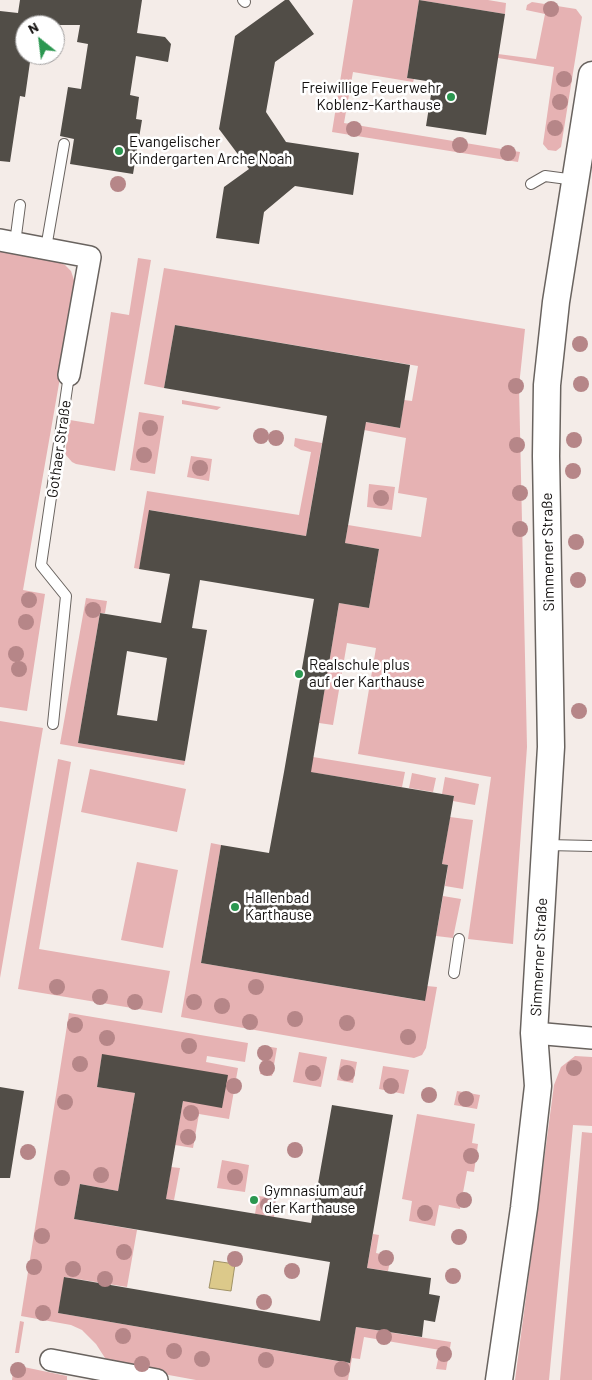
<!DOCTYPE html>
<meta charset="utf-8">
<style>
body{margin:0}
#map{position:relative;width:592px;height:1380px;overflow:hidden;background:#f4ece8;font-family:Barlow,sans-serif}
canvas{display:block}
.north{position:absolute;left:15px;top:15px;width:50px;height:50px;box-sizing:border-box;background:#fff;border:1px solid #a19f9f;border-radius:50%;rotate:331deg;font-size:14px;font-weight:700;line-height:20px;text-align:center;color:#13100f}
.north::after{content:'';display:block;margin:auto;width:18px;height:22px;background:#2b9750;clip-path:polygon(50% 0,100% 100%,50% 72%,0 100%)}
</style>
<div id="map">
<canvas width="592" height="1380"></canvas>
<div class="north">N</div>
</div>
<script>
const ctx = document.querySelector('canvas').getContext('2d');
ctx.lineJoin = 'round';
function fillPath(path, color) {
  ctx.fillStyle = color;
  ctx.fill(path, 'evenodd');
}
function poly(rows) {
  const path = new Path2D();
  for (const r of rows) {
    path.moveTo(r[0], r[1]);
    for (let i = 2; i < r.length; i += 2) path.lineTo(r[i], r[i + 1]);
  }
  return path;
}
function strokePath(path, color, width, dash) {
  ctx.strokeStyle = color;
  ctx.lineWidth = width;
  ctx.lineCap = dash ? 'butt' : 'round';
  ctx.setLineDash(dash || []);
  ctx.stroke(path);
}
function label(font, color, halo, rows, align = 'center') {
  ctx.font = font + ' Barlow,sans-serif';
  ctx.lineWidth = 5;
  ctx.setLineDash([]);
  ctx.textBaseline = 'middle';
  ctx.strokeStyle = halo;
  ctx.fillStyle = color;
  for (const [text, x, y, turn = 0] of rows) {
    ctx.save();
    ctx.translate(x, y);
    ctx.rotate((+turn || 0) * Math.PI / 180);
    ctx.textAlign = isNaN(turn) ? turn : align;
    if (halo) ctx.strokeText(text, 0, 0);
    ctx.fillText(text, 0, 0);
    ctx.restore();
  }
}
fillPath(poly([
 [353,0,488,0,506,3,505,14,419,0,407,78,414,79,413,82,353,72,344,123,520,152,518,162,332,132],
 [532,2,576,9,582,17,561,147,556,151,548,150,543,144,554,67,498,58,498,54,536,59,545,14,526,10,527,5],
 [0,251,56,261,65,265,71,271,76,286,23,590,45,594,27,711,0,707],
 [138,258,151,260,115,471,76,464,72,462,65,454,70,420,94,424,111,312,129,315],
 [164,268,525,329,519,386,527,747,513,944,468,939,491,777,358,754,376,648,347,643,333,725,319,723,339,603,369,608,379,549,345,543,348,525,421,537,427,498,398,493,406,438,364,430,365,422,400,428,404,400,412,401,418,366,175,325,164,388,144,384],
 [182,400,221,407,217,410,182,404],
 [139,412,164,416,155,474,130,470],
 [295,438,322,443,306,536,150,510,139,569,134,568,147,491,299,515,311,452,301,450,294,446],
 [191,456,212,459,209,481,187,477],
 [369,484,395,487,392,510,367,507],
 [86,598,107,601,105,613,100,613,78,743,185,761,184,765,60,744],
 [0,721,43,728,0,978],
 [313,757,405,772,402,787,310,772],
 [58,759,71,762,39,949,170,971,162,1013,18,989],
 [90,769,186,789,177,832,81,812],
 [412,773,436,778,433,792,409,788],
 [445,777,479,784,475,805,453,801,454,796,442,794],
 [450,817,473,820,463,889,445,886,448,865,442,864],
 [211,843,221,845,201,963,424,1001,427,986,437,987,426,1048,422,1055,414,1058,181,1017],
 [137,862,178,870,163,948,121,940],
 [443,896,461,899,453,938,436,936],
 [69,1013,248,1043,245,1062,207,1056,206,1062,238,1068,229,1119,199,1114,193,1148,175,1145,183,1101,102,1055,97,1087,135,1093,118,1191,80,1184,74,1219,137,1230,127,1287,65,1277,58,1313,349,1363,356,1327,451,1342,446,1370,436,1369,440,1350,364,1337,360,1359,352,1358,348,1380,196,1380,114,1365,105,1358,96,1344,82,1330,71,1325,21,1316],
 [264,1046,277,1048,272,1076,260,1074],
 [299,1052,327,1057,321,1087,293,1082],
 [575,1056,592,1057,592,1126,573,1125,549,1380,515,1380,554,1085,561,1067],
 [341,1059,357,1062,353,1083,337,1080],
 [383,1066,409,1070,404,1094,379,1089],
 [457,1091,480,1095,477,1109,454,1105],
 [417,1114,475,1124,472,1143,478,1144,474,1172,467,1171,460,1209,439,1205,435,1226,409,1221,412,1201,402,1199],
 [582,1132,592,1133,592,1380,560,1380],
 [222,1160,249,1165,245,1192,217,1188],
 [171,1167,180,1168,174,1200,166,1199],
 [258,1196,276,1198,274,1217,255,1214],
 [373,1234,379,1235,376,1253,391,1256,388,1271,367,1268],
 [20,1321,24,1322,19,1353,15,1353],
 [14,1365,67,1376,67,1380,12,1380]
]), '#e6b2b3');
const water = poly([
 [214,1261,235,1264,231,1291,209,1288,214,1261]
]);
fillPath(water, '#dcc98a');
strokePath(water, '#a09265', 1);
fillPath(poly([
 [20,0,142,0,137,33,165,37,171,44,168,62,136,56,130,95,139,97,136,119,142,120,133,174,70,164,74,139,60,136,68,87,81,89,88,44,77,42,80,25,25,25,25,55,31,55,25,97,20,96,10,162,0,161,0,11,18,13],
 [285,0,289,0,314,34,275,62,266,112,286,142,359,153,353,195,295,186,264,212,259,244,216,238,224,187,249,169,219,129,235,36],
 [419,0,505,14,486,135,426,126,433,82,407,78],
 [175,325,410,365,400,428,366,422,345,543,379,549,369,608,339,603,311,772,454,796,442,864,448,865,425,1001,201,963,221,845,269,853,284,772,314,599,200,580,192,628,207,630,185,761,78,743,100,613,161,623,170,574,139,569,149,510,306,536,327,416,164,388],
 [127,651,167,658,157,721,117,715],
 [102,1054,228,1075,222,1108,183,1101,166,1199,311,1223,332,1105,393,1115,367,1268,431,1278,429,1294,440,1296,435,1322,424,1320,422,1337,356,1327,350,1363,58,1313,64,1277,320,1321,330,1262,74,1219,80,1184,118,1191,135,1093,97,1087],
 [0,1087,24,1091,10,1178,0,1178]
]), '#514d47');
const service = poly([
 [243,0,245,2],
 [531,184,545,176,575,180],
 [15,243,20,205],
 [46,248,64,144],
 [53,724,66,596,41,565,69,375],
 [547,845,592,846],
 [454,973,459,939]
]);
const minor = poly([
 [0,240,90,257,69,375],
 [534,1033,592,1038],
 [51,1360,157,1380]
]);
const tertiary = poly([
 [499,1380,524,1208,538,1086,534,1033,551,747,546,456,547,385,556,302,592,75]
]);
strokePath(service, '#69635f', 12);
strokePath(minor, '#69635f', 24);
strokePath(tertiary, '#69635f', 29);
strokePath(service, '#fff', 10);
strokePath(minor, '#fff', 21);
strokePath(tertiary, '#fff', 26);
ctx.fillStyle = '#b68688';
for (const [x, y] of [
 [551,9],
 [564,79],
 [560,102],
 [555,128],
 [354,129],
 [460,145],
 [508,153],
 [118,184],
 [580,344],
 [581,384],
 [516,386],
 [150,428],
 [261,436],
 [276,438],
 [574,440],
 [517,445],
 [144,455],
 [200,468],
 [573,471],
 [520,493],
 [381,498],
 [520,529],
 [576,542],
 [578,580],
 [29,600],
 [93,610],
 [26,622],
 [16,654],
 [19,669],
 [579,711],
 [57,987],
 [256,987],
 [100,997],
 [135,1002],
 [194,1002],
 [222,1006],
 [295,1019],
 [250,1022],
 [347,1023],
 [75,1025],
 [408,1037],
 [107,1038],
 [189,1046],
 [265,1053],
 [80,1064],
 [267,1068],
 [574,1068],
 [313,1073],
 [347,1073],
 [234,1086],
 [391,1086],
 [429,1095],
 [466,1099],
 [65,1102],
 [191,1113],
 [188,1137],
 [295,1150],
 [28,1152],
 [471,1156],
 [101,1175],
 [235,1177],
 [62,1178],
 [464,1200],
 [268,1205],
 [425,1213],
 [42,1236],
 [459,1237],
 [124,1252],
 [386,1258],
 [235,1259],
 [34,1267],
 [73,1269],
 [292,1271],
 [453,1276],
 [105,1279],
 [264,1302],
 [43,1313],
 [123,1336],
 [384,1337],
 [174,1351],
 [444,1354],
 [202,1359],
 [266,1360],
 [142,1364],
 [342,1369],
 [18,1370]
]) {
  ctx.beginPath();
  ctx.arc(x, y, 8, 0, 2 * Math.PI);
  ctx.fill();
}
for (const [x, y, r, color] of [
 [451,97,5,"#2b9750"],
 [119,151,5,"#2b9750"],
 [299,674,5,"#2b9750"],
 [235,907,5,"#2b9750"],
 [254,1200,5,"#2b9750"]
]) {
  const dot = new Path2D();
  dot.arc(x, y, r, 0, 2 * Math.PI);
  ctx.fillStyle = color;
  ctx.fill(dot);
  strokePath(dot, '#fff', 2);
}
label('15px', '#13100f', '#fff', [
 ["Freiwillige Feuerwehr",441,88,"right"],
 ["Koblenz-Karthause",441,105,"right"],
 ["Evangelischer",129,142],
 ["Kindergarten Arche Noah",129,159],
 ["Realschule plus",309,665],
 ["auf der Karthause",309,682],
 ["Hallenbad",245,898],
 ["Karthause",245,915],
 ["Gymnasium auf",264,1191],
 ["der Karthause",264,1208]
], 'left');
label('15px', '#13100f', '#fff', [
 ["Gothaer Straße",59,449,-82],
 ["Simmerner Straße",548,552,-91],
 ["Simmerner Straße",539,957,-87]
]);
</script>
